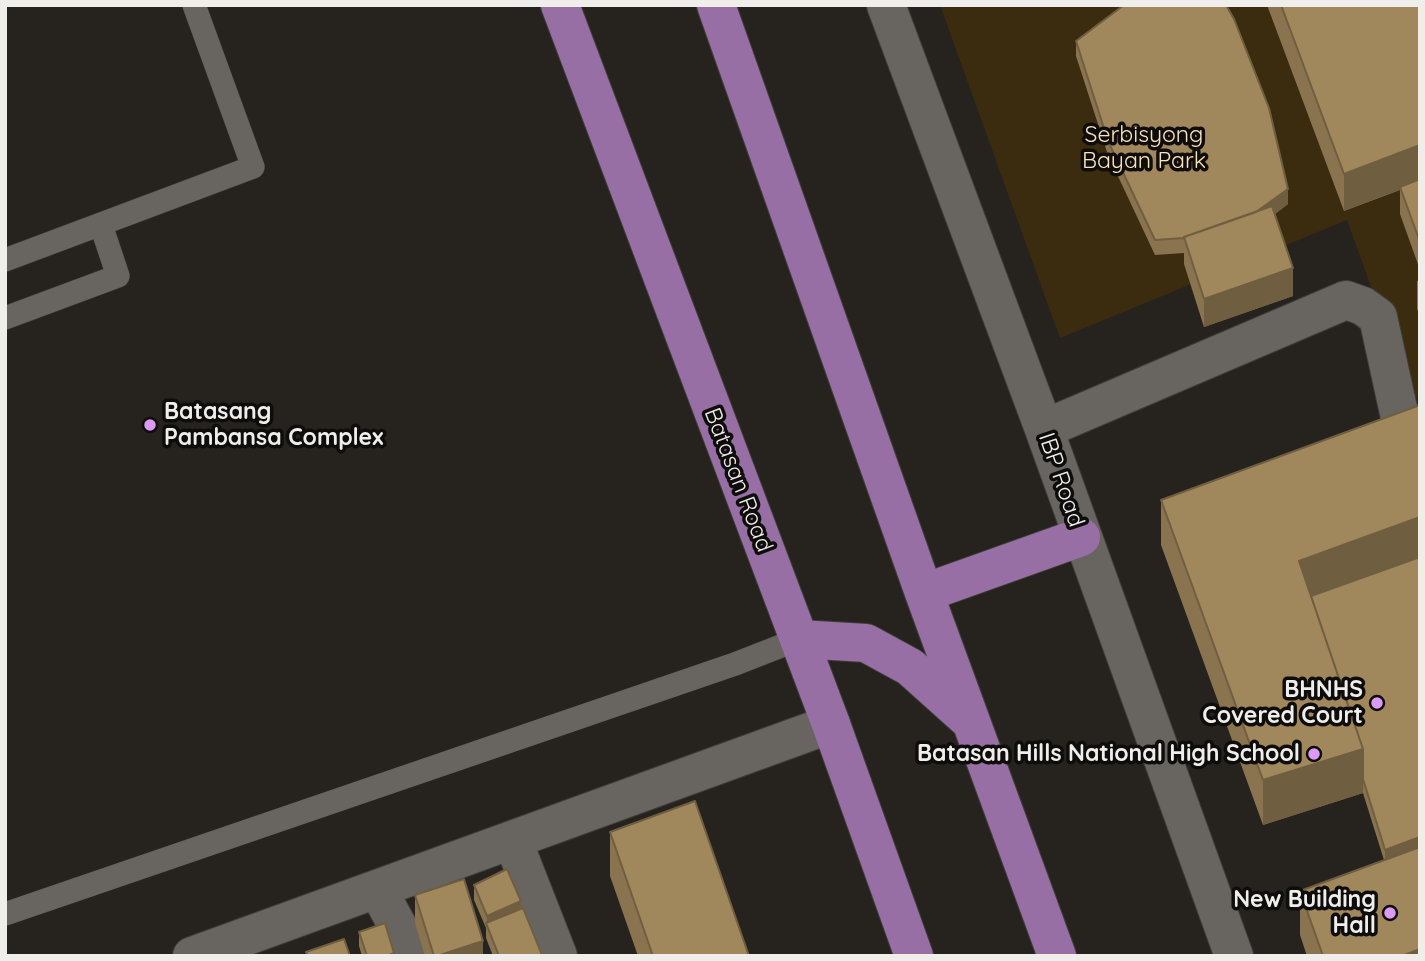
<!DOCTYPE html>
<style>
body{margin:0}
#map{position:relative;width:1425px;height:961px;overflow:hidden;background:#26231f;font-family:Quicksand,sans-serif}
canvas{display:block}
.frame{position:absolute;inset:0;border:7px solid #efeeeb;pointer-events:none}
</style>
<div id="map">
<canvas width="1425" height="961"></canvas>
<div class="frame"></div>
</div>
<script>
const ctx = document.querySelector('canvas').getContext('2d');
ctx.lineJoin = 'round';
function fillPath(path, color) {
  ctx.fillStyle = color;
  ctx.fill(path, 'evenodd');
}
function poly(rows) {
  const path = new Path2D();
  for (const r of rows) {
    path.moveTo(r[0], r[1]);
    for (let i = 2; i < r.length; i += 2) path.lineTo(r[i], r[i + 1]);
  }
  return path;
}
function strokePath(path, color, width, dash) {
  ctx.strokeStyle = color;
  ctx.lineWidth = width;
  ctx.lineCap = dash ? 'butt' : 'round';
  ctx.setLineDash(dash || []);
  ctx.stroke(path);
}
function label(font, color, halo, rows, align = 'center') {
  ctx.font = font + ' Quicksand,sans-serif';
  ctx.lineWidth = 7;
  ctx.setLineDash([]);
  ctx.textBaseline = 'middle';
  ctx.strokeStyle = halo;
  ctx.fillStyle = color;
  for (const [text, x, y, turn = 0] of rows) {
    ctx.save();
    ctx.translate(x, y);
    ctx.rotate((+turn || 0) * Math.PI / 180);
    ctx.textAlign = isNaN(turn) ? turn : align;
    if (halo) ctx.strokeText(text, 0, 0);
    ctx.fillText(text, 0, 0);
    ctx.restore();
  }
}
fillPath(poly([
 [940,5,1420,5,1420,397,1412,400,1347,220,1060,338]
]), '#3c2c0f');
const lane = poly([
 [5,260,253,167,194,5],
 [5,318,118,276,101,225],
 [5,914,735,664,799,639]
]);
const street = poly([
 [886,5,1044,429,1234,956],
 [1044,429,1346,300,1363,306,1378,317,1399,413,1405,421,1413,426,1420,424],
 [513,841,558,956],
 [378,890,414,956],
 [192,956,831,724]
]);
const primary = poly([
 [560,5,831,724,914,956],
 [716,5,924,593,1057,956],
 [924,593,1081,537],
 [799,639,866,643,910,667,968,719]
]);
strokePath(lane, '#403e3b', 24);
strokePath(street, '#403e3b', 40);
strokePath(primary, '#403e3b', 40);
strokePath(lane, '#686561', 23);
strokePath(street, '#686561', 38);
strokePath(primary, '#976fa4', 38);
fillPath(poly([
 [1267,5,1420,5,1420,270,1400,214,1400,190,1344,211],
 [1076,41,1288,204,1275,214,1293,296,1204,327,1184,264,1184,253,1155,255,1108,155,1076,56],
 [1420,280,1420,316,1417,309,1417,281],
 [1420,405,1420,956,1307,956,1300,935,1300,891,1384,860,1363,793,1263,825,1161,545,1161,500],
 [610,832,749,956,638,956,610,876],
 [474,885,521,909,542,956,493,956,486,938,486,928,474,900],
 [415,895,483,956,425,956,415,923],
 [359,932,394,956,362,956,359,946]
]), '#8a744f');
fillPath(poly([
 [1420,145,1420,183,1400,187,1400,190,1344,211,1344,174],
 [1288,189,1288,204,1225,249,1225,234],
 [1293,268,1293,296,1204,327,1204,299],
 [1420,517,1420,562,1306,598,1299,561],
 [1363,749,1363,793,1263,825,1263,780],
 [1420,837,1420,852,1385,865,1385,850],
 [521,901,521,916,487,926,487,916],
 [483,941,483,956,437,956],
 [1420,949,1420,956,1402,956]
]), '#705e40');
const building = poly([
 [1124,5,1226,5,1234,19,1269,108,1288,189,1256,212,1184,237,1184,238,1155,240,1108,141,1076,41,1124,5],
 [1281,5,1420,5,1420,145,1344,174,1281,5],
 [1420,179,1420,242,1400,187,1420,179],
 [1272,206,1293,268,1204,299,1184,237,1272,206],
 [1420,405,1420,517,1299,561,1363,749,1263,780,1161,500,1420,405],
 [1420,557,1420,837,1385,850,1363,779,1363,749,1311,596,1420,557],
 [695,801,749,956,653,956,610,832,695,801],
 [1420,847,1420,949,1402,956,1323,956,1300,891,1420,847],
 [507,869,521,901,487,916,474,885,507,869],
 [464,879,483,941,437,956,434,956,415,895,464,879],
 [523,908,542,955,499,956,486,923,523,908],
 [385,923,394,953,387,956,367,956,359,932,385,923],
 [344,939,350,956,308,956,306,952,344,939]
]);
fillPath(building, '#a0875c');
strokePath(building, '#705e40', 2);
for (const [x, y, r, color] of [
 [150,425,7,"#da9af6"],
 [1377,703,7,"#da9af6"],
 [1314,754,7,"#da9af6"],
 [1390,913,7,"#da9af6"]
]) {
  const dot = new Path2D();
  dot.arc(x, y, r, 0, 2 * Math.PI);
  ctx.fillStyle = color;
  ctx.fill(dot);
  strokePath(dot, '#0e0d0b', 2.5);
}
label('23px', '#f9e1ba', '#0e0d0b', [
 ["Serbisyong",1144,135],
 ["Bayan Park",1144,161]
]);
label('bold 23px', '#efeeeb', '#0e0d0b', [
 ["Batasang",164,412,"left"],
 ["Pambansa Complex",164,438,"left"],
 ["BHNHS",1363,690],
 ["Covered Court",1363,716],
 ["Batasan Hills National High School",1300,754],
 ["New Building",1376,900],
 ["Hall",1376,926]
], 'right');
label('23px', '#efeeeb', '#0e0d0b', [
 ["Batasan Road",738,480,69],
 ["IBP Road",1061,480,71]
]);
</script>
